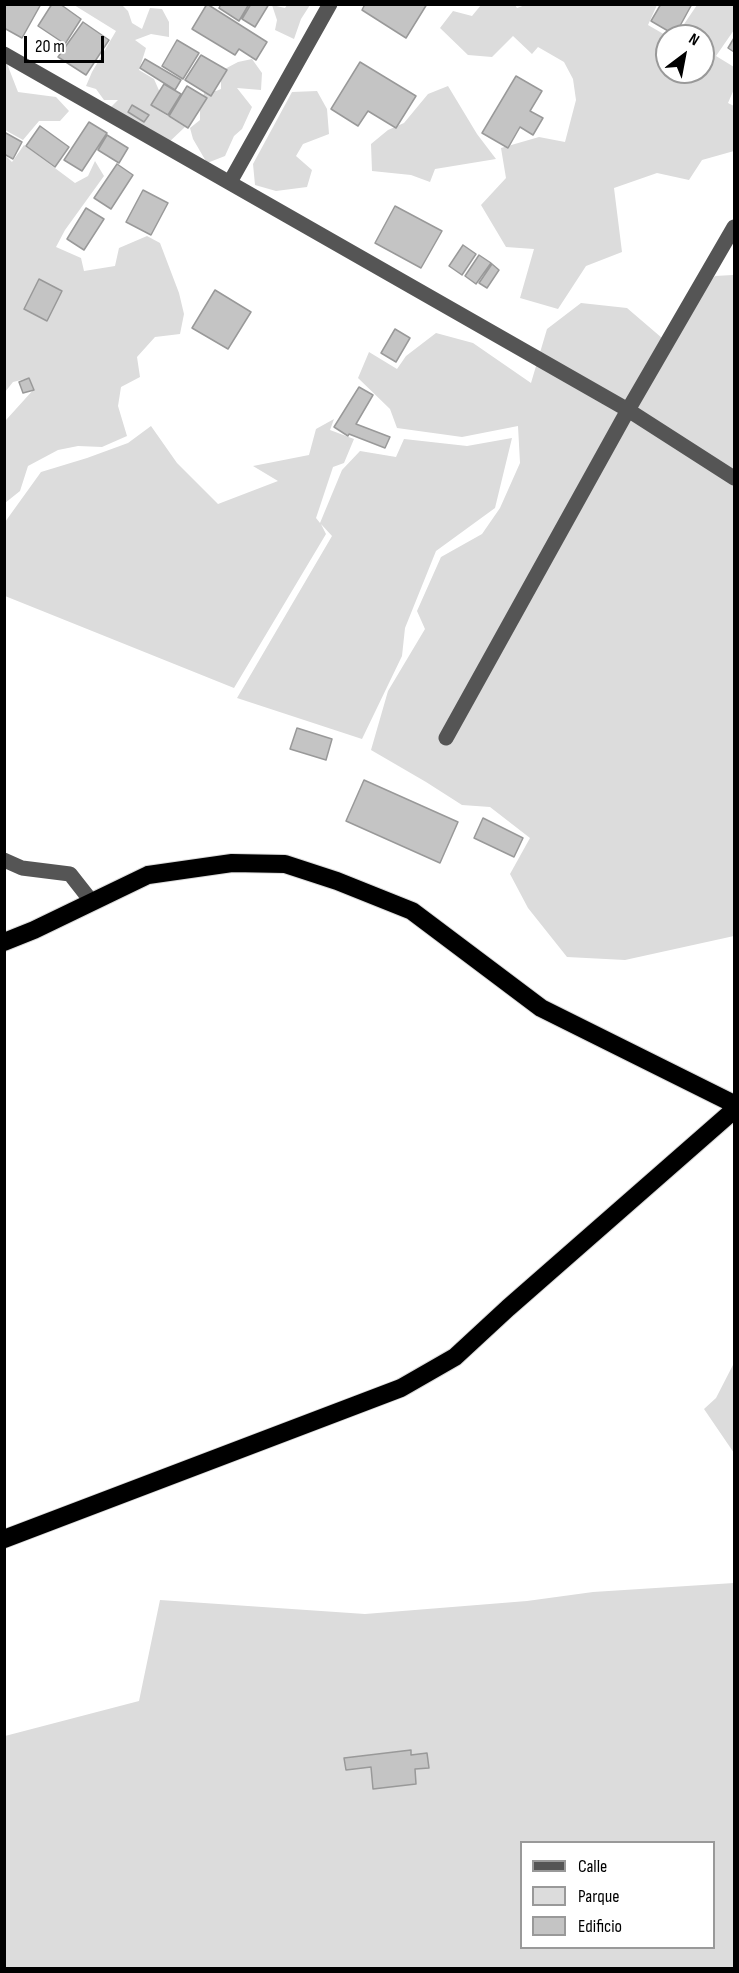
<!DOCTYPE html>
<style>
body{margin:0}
#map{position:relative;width:739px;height:1973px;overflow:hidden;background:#fff;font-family:"Sofia Sans Condensed",sans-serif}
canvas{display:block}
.frame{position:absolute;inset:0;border:6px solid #000;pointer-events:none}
.legend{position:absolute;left:520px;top:1841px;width:195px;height:108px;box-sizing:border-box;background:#fff;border:2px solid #999;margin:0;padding:8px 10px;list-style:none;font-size:18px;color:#000}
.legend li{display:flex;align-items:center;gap:12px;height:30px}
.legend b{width:30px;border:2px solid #999}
.north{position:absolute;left:655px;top:24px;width:60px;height:60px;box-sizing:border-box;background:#fff;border:2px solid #999;border-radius:50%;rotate:32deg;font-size:16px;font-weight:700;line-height:24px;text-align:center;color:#000}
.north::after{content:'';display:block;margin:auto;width:21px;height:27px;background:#000;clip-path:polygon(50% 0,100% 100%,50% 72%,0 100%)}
.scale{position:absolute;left:24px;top:36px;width:80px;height:27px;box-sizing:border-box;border:3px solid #000;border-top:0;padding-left:8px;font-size:18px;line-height:21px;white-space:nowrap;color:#000;-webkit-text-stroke:4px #fff;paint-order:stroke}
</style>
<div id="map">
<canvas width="739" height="1973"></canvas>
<div class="frame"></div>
<ul class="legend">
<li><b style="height:8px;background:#555"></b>Calle</li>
<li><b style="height:16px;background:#dcdcdc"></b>Parque</li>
<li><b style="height:16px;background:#c4c4c4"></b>Edificio</li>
</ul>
<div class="north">N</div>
<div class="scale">20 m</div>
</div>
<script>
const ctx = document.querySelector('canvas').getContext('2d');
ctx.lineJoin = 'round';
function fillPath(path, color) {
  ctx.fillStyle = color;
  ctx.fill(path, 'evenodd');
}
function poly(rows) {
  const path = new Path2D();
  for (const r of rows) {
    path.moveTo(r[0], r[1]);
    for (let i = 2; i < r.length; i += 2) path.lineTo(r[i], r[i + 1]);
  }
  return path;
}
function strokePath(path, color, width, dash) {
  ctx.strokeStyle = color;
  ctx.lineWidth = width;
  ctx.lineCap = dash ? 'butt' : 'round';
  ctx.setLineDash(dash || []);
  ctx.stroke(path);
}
fillPath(poly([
 [528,4,657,5,648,25,667,36,667,72,703,72,703,36,676,36,697,5,734,5,734,30,716,56,734,67,734,89,728,103,734,106,734,151,702,160,689,180,657,173,614,188,622,252,586,266,558,309,520,298,534,249,506,247,481,205,506,178,501,148,539,137,565,142,576,100,573,79,564,62,538,47,532,54,513,36,492,57,468,55,440,28,453,11,472,16,481,5,515,5,517,8],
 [74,5,99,5,100,6,122,5,128,11,132,23,142,29,150,8,162,9,169,22,169,37,151,34,135,40,146,48,139,70,154,79,161,95,155,108,185,127,166,145,110,108,118,100,104,100,96,89,86,86,92,72,116,31],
 [272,5,285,8,287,5,310,5,301,19,294,39,275,30,277,20],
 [4,56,18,92,56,97,69,111,60,121,39,121,23,140,5,130],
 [252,59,262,73,261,90,237,88,252,107,242,129,234,136,225,156,207,163,193,139,190,128,200,120,200,107,205,90,216,91,221,89,221,71,238,62],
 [448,86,477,134,496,159,435,169,430,182,411,175,372,171,371,144,388,130,404,123,428,94],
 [317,91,327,109,329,134,303,144,296,156,312,170,307,187,276,191,255,185,253,164,292,92],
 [24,145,75,183,88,176,95,161,104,176,65,230,56,247,81,258,84,271,115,266,119,248,147,236,160,243,179,293,184,314,180,334,155,337,137,357,140,377,121,387,118,406,127,436,102,447,78,446,58,450,28,466,20,491,5,503,4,429,6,420,34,389,29,378,13,382,5,392,5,155,12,162],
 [733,275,734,936,625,960,567,957,528,908,510,874,530,838,490,807,462,805,426,782,371,750,388,691,425,629,417,611,441,557,482,534,500,508,520,463,518,426,462,437,397,428,390,409,358,378,369,352,397,369,406,356,436,333,473,343,531,383,547,329,581,303,627,308,662,338,715,276],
 [334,419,330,430,354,439,344,463,333,467,316,518,320,523,342,470,360,451,396,457,404,439,467,446,512,438,495,508,436,551,405,628,402,656,362,739,237,698,332,536,321,524,326,534,234,688,5,596,5,522,41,472,87,458,128,443,151,426,177,463,218,504,278,481,253,466,309,455,316,429],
 [734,1363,734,1453,704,1409,716,1398],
 [734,1583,734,1968,5,1968,5,1736,139,1701,160,1600,365,1614,527,1601,593,1592],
 [522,1842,714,1842,714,1948,522,1948]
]), '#dcdcdc');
const building = poly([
 [4,4,41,4,22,38,4,28,4,4],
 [52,4,60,4,81,19,65,44,38,26,52,4],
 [207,4,267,42,256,60,239,49,235,55,192,29,207,4],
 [221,4,249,4,239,21,219,8,221,4],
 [251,4,269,4,255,27,242,19,251,4],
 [365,4,427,4,406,38,362,10,365,4],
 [661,4,692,4,675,35,651,21,661,4],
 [83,22,109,40,86,75,58,57,83,22],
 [734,38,734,52,728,48,734,38],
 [177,40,199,53,183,79,162,66,177,40],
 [201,55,227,70,211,96,185,80,201,55],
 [145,59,181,80,175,90,140,68,145,59],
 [360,62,416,96,396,128,368,111,358,126,331,109,360,62],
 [516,76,542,91,530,111,543,118,533,135,520,127,508,148,482,133,516,76],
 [164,84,181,94,168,115,151,105,164,84],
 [187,86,207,98,188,128,169,116,187,86],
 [132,105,149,115,144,122,128,112,132,105],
 [89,122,107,133,82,171,64,160,89,122],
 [40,126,69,147,55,167,26,146,40,126],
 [4,132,22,142,13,159,4,154,4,132],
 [107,135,128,148,119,163,98,150,107,135],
 [117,164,133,175,111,209,94,198,117,164],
 [143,190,168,203,151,235,126,222,143,190],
 [395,206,442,231,421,268,375,243,395,206],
 [86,208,104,219,84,250,67,239,86,208],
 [463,245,476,254,462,275,449,266,463,245],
 [479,255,491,263,476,284,465,276,479,255],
 [492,264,499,270,487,288,479,283,492,264],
 [39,279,62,291,47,321,24,309,39,279],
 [215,290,251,312,228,349,192,328,215,290],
 [395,329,410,338,396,362,381,353,395,329],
 [29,378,34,390,23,393,19,382,29,378],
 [359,387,373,395,356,424,390,437,385,448,349,434,348,436,334,427,359,387],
 [297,728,332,739,326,760,290,749,297,728],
 [364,780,458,822,440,863,346,821,364,780],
 [483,818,523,838,514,857,474,838,483,818],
 [411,1750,411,1755,427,1753,429,1768,415,1769,416,1784,373,1789,371,1767,346,1770,344,1758,411,1750]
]);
fillPath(building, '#c4c4c4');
strokePath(building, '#999', 1.5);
const highway = poly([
 [4,942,34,930,148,875,232,863,285,864,337,881,412,911,541,1008,734,1104],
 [4,1539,401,1388,455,1357,508,1308,734,1110]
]);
strokePath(highway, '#dbdbdb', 20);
strokePath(poly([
 [4,54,628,410,734,478],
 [230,182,330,4],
 [446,738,628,410,734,227],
 [4,860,22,868,70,874,92,902]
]), '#555', 15);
strokePath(highway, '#000', 18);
</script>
